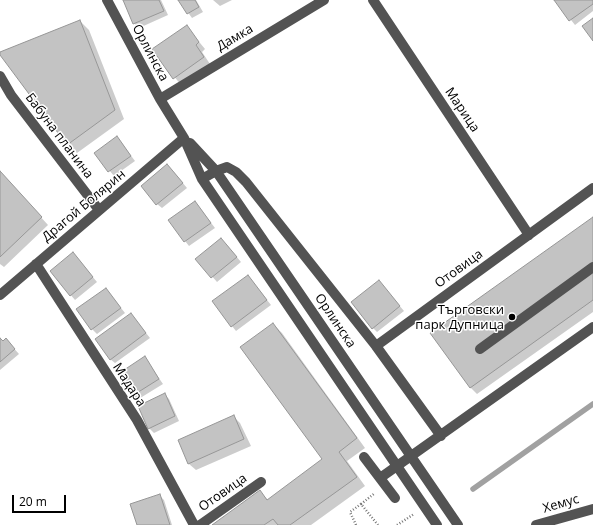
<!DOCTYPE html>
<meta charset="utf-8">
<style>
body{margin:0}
#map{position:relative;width:593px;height:525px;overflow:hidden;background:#fff;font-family:"Open Sans",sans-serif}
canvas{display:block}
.scale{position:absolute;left:12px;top:495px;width:54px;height:18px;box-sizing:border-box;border:2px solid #000;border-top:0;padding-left:5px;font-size:12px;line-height:14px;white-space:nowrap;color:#000;-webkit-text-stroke:3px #fff;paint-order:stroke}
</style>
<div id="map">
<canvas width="593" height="525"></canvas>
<div class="scale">20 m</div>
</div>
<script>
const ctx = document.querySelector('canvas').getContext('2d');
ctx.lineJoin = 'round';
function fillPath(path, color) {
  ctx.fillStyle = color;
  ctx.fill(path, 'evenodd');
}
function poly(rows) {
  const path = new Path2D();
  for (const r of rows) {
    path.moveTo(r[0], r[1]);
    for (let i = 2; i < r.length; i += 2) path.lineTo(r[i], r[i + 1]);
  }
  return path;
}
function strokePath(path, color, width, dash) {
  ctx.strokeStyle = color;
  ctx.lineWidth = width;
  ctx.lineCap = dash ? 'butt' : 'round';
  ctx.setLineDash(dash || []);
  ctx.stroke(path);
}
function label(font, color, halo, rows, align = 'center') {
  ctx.font = font + ' "Open Sans",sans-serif';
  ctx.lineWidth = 3;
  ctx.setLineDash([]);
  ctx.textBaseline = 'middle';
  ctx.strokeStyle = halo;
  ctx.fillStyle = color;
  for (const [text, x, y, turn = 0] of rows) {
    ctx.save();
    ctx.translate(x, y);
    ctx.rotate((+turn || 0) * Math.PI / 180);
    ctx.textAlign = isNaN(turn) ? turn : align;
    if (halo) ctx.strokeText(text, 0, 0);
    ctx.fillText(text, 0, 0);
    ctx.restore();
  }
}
fillPath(poly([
 [124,0,161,0,168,15,139,28,134,23],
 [179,0,196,0,203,12,192,18],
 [213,0,232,0,220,6],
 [555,0,593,0,593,11,575,25],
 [80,21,89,30,124,119,77,153,68,145,0,53],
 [186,26,205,49,202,52,210,64,181,85,153,50],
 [117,137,135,161,114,176,95,153],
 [172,170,187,188,162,208,157,204],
 [0,172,48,225,4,267,0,264],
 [199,207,215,228,189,246,185,241],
 [593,219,593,312,477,394,470,387],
 [226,244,241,262,217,282,197,259],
 [77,258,97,282,75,300,51,272],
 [248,276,271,305,236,331,232,326],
 [383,286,404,311,377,332,373,328],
 [106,289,125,313,97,334,92,329],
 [131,314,150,338,115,363,110,359],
 [273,324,282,333,365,448,347,461,365,486,311,525,214,525,260,492,268,500,323,460],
 [0,338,3,342,10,344,19,354,0,370],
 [145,358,163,384,137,400,133,395],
 [165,395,169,399,179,421,154,433,149,428],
 [233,416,240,423,251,446,196,470,189,464,179,441],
 [159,495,164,500,172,525,138,525]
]), '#0003');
strokePath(poly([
 [473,489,593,404]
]), '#a1a1a1', 5.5);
const building = poly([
 [123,0,159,0,164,11,133,24,123,0],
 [178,0,195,0,199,7,187,14,178,0],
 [554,0,593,0,593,4,569,21,554,0],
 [593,18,593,41,582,26,593,18],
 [80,20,115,110,67,145,0,55,0,52,80,20],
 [187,25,199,42,196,45,204,57,173,79,152,49,187,25],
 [117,136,131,156,108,172,94,153,117,136],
 [167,164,183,183,156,205,141,186,167,164],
 [0,171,42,217,0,257,0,171],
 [195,201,211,223,184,242,168,220,195,201],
 [593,217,593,300,470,388,430,333,593,217],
 [221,238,237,257,211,278,195,259,221,238],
 [73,252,93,277,70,296,50,271,73,252],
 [248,275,267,300,231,327,212,301,248,275],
 [379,280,400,306,372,329,351,302,379,280],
 [106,288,121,308,91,330,76,309,106,288],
 [131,313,146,333,110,360,95,339,131,313],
 [273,323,357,438,339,452,357,477,290,525,278,525,273,519,264,525,212,525,260,490,267,500,322,459,240,347,273,323],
 [0,338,3,341,6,338,15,349,0,362,0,338],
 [145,356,159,379,132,396,118,374,145,356],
 [165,393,175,416,148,429,138,406,165,393],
 [234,415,244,439,188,464,178,440,234,415],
 [160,494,170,525,137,525,130,504,160,494]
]);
fillPath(building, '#c3c3c3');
strokePath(building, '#979797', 1);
strokePath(poly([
 [361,504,375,493],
 [356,525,350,512,361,504,378,525],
 [397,525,414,514]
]), '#757575', 2.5, [1, 2]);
strokePath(poly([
 [107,0,160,99,184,138,202,179,437,525],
 [373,0,529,235],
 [0,76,11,95,99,210],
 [160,99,324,0],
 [190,143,216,171,458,525],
 [202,179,216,171,227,167,236,172,246,182,376,346,441,436],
 [36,264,137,420,194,525],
 [0,295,184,138],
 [376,346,593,188],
 [480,349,593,267],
 [364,457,395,498],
 [380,478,593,327],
 [200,525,261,482],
 [536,525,593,509]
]), '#535353', 10);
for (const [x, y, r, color] of [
 [512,317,4,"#000"]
]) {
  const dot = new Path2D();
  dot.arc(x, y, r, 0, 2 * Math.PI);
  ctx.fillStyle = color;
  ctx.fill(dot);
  strokePath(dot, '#fff', 1.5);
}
label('13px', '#000', '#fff', [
 ["Дамка",235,38,-31],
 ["Орлинска",150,53,62],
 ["Марица",462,110,56],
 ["Бабуна планина",59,136,53],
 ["Драгой Болярин",84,206,-40],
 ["Отовица",459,269,-36],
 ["Орлинска",335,321,56],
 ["Мадара",129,385,57],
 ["Отовица",223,493,-35],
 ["Хемус",561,504,-16]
]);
label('13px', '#000', '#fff', [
 ["Търговски",504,310],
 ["парк Дупница",504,325]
], 'right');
</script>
